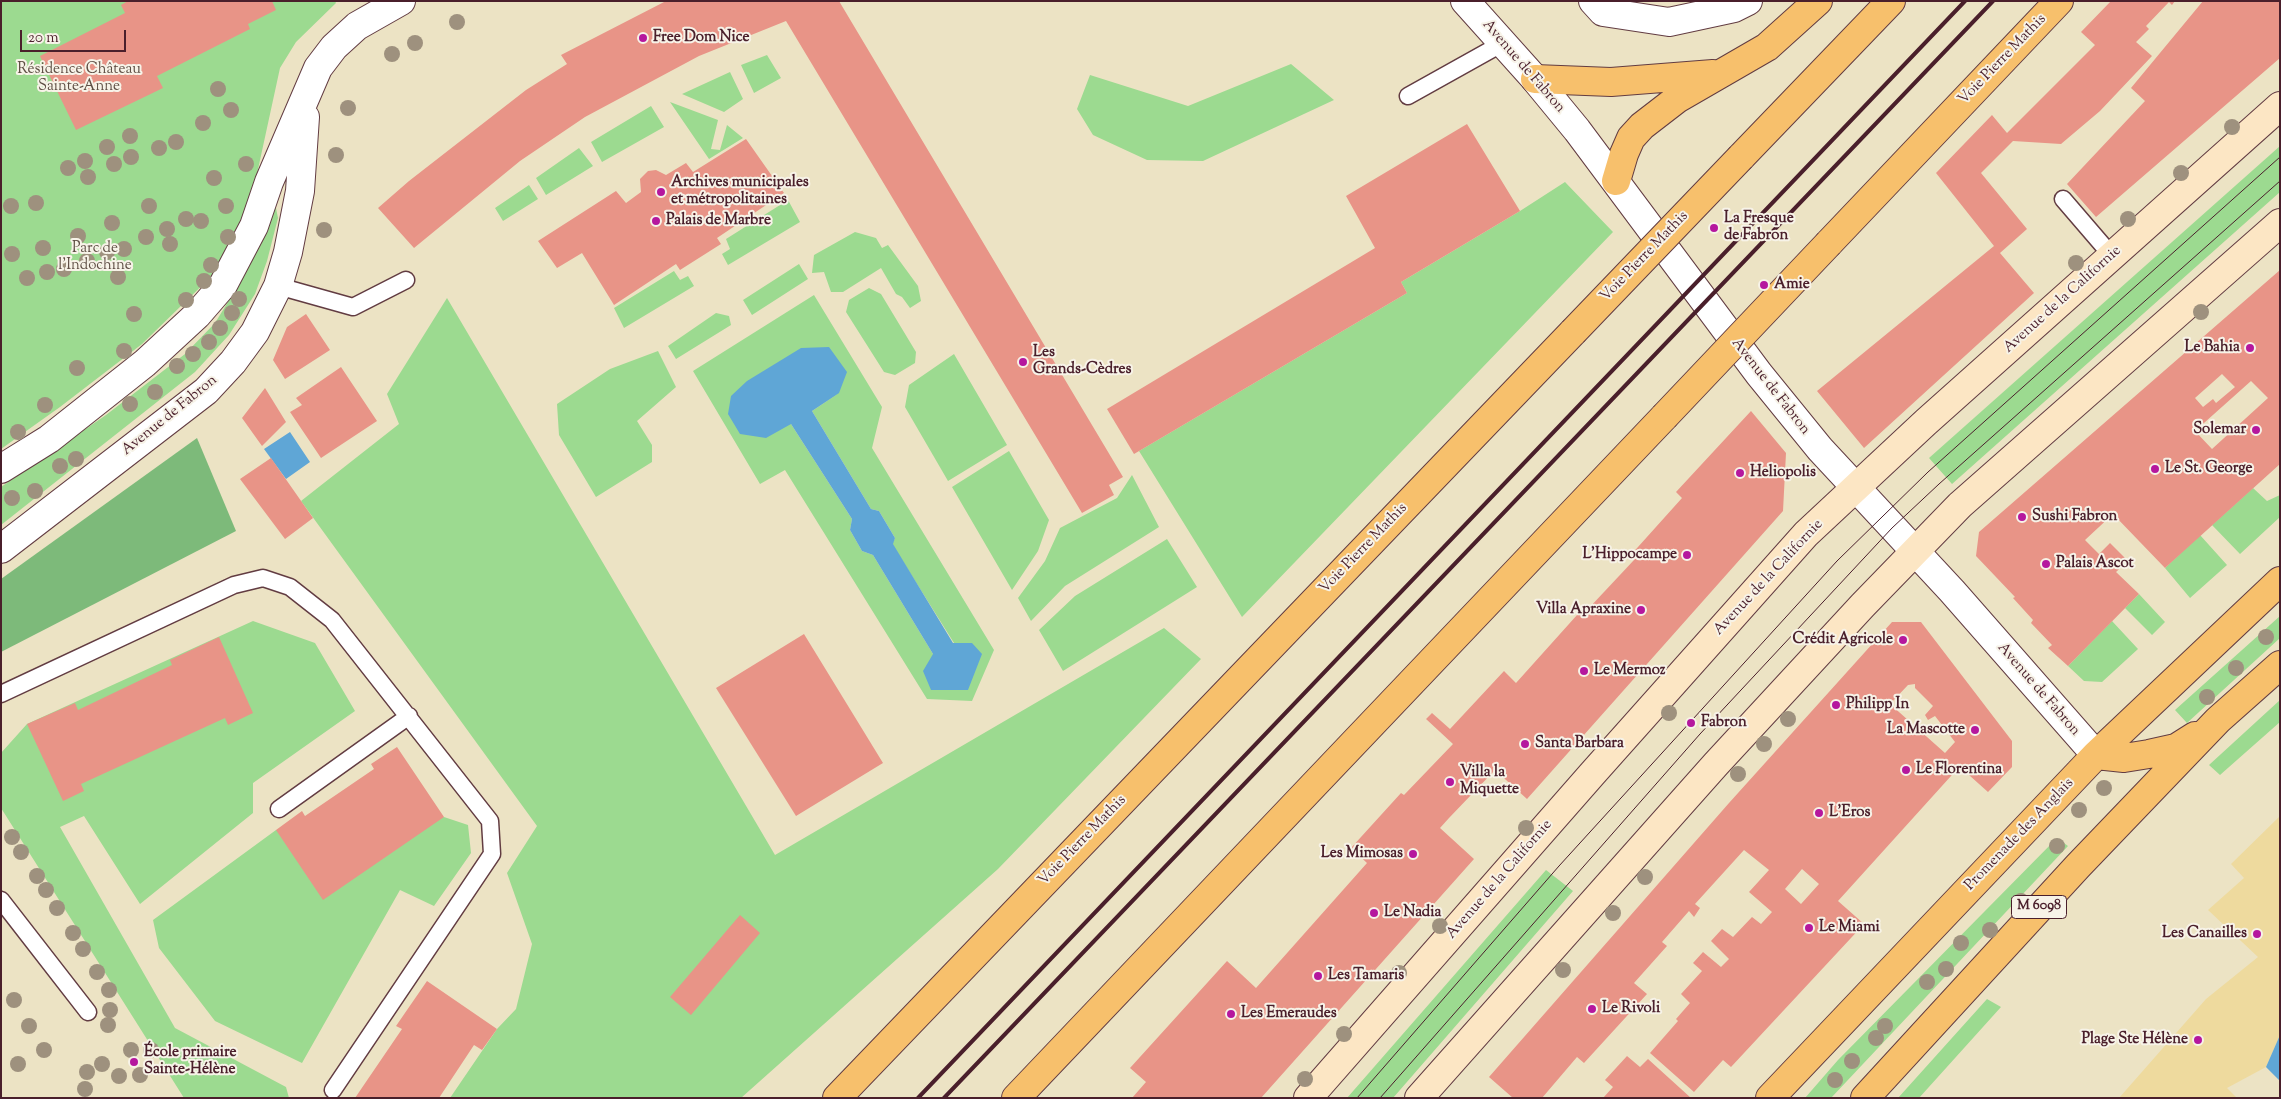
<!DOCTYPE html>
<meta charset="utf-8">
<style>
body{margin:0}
#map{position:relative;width:2281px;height:1099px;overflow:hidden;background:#ece3c4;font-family:"Sorts Mill Goudy",serif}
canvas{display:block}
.frame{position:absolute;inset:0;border:2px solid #4a1f2b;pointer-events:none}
.scale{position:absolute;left:20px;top:30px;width:106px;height:22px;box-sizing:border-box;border:2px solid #4a1f2b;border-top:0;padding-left:6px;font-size:15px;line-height:18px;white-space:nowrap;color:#4a1f2b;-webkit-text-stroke:4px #f7f3e8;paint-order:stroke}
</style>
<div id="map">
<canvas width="2281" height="1099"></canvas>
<div class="frame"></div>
<div class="scale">20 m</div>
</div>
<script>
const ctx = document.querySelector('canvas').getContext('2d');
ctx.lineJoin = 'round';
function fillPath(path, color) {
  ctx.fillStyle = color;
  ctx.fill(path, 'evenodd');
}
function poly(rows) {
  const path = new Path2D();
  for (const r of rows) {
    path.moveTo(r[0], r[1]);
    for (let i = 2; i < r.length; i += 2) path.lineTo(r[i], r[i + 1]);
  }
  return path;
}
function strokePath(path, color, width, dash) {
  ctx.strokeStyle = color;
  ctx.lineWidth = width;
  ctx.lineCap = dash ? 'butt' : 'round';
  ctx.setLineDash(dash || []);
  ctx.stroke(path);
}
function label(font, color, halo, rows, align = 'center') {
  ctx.font = font + ' "Sorts Mill Goudy",serif';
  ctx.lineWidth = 4;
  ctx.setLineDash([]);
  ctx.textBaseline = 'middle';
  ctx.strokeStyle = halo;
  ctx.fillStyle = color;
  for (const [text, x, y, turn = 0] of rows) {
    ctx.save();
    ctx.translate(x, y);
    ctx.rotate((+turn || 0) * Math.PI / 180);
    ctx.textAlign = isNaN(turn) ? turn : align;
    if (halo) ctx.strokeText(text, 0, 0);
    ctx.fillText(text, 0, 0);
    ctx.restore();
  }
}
fillPath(poly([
 [1,1,335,1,336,3,296,42,280,68,252,197,222,266,142,344,60,407,1,449],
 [767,55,781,78,754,93,741,65],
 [1291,64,1334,100,1203,161,1147,160,1093,135,1077,109,1090,75,1188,106],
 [730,72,743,99,724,112,682,94],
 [670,102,718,120,711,149,720,150,727,125,743,138,709,159],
 [651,106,664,127,602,162,591,142],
 [2280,146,2280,192,1952,484,1929,458],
 [579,148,593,166,546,195,536,178],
 [1565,182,1613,232,1242,617,1139,451,1407,293,1401,282,1520,211],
 [529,185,538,199,503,221,495,208],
 [788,200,800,222,728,265,722,254,730,249,726,239],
 [272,206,276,208,278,218,267,261,255,294,229,335,195,372,1,525,1,487,106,415,185,354,215,323,239,284],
 [855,232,876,238,882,248,888,245,918,286,921,301,910,308,902,297,896,294,881,268,843,292,831,292,824,272,812,273,814,255],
 [799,264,808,279,752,315,743,300],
 [674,271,680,280,688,276,694,286,624,328,614,308],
 [869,288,881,294,916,352,915,363,895,375,884,372,846,312,849,300],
 [814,295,882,407,872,448,994,650,972,701,927,699,785,470,760,484,693,371],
 [839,393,812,411,871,509,879,511,895,538,892,544,954,643,972,643,933,654,873,555,862,551,850,530,852,519,791,424],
 [447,298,775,855,1164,628,1201,659,998,869,741,1098,450,1098,497,1029,516,1009,532,944,507,873,537,826,301,501,399,424,387,394],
 [716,313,729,316,731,325,676,359,668,346],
 [658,351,676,387,637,421,652,445,652,462,596,497,559,435,557,404,610,369],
 [954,354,1007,445,948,481,905,407,909,385],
 [1009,451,1049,520,1038,551,1012,590,952,487],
 [1132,475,1159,527,1065,586,1031,621,1018,598,1045,561,1060,528,1117,498],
 [2253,488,2267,501,2280,495,2280,517,2240,554,2212,525],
 [2200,535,2227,565,2190,598,2165,568],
 [1167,539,1197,587,1063,671,1039,630,1075,596],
 [2139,594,2165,622,2152,635,2125,608],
 [2280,616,2280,638,2187,723,2175,710],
 [253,621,315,643,355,711,253,783,253,813,140,904,84,816,60,827,175,1028,286,1087,289,1098,184,1098,1,808,1,753,27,724],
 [2112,621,2138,649,2102,682,2084,681,2068,666],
 [2280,700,2280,722,2220,775,2209,765],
 [444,817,468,825,471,853,434,906,400,890,302,1063,215,1021,159,948,153,920,276,830],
 [2057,838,2068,846,1831,1098,1805,1098,1838,1060],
 [1546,870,1573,891,1393,1098,1347,1098],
 [1987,999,2001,1007,1919,1098,1898,1098]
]), '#9cda90');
fillPath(poly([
 [197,438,236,531,1,652,1,579]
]), '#7dba7a');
fillPath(poly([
 [2280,816,2280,1035,2266,1067,2227,1088,2237,1098,2119,1098,2206,999,2258,957,2208,910,2244,878,2231,864]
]), '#eeda9e');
fillPath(poly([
 [829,347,847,372,839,393,812,411,871,509,879,511,895,538,893,544,953,643,972,643,982,654,968,690,931,690,923,671,933,654,873,555,862,551,850,530,852,519,791,424,766,438,740,434,728,414,731,396,747,381,801,348],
 [290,432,310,462,286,479,264,449],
 [2280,1035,2280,1081,2266,1067]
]), '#5fa6d6');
fillPath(poly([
 [128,1,272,1,276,10,248,24,250,29,157,76,163,88,76,130,40,56,125,13,121,5],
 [666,1,839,1,1123,477,1109,485,1114,495,1082,513,786,21,699,56,585,117,520,161,414,248,378,208,409,181,526,90,567,64,561,55],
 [2111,1,2175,1,2172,5,2169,2,2146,26,2149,29,2136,42,2152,56,2100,111,2061,144,2013,141,1981,173,2027,229,2000,253,2034,293,1864,448,1817,391,1994,246,1936,173,1992,115,2007,133,2095,45,2081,32],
 [2203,1,2280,1,2280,58,2096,217,2067,184,2145,101,2131,88],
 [1467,124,1520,211,1401,282,1407,293,1134,454,1107,409,1375,248,1346,196],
 [746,139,784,193,717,238,721,244,680,270,676,264,614,305,582,253,557,268,538,241,616,191,626,203,641,192,640,179,648,171,656,170,666,175,686,163,693,172],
 [2280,270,2280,464,2165,568,2113,514,2085,540,2099,554,2110,543,2128,561,2116,572,2139,594,2068,666,2048,648,2052,645,2031,623,2033,620,2013,598,2015,597,1976,556,1979,532],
 [2222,374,2235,387,2216,403,2213,399,2203,407,2195,398],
 [2251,381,2268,398,2212,449,2195,431],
 [306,314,330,350,285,379,273,360,287,327],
 [341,367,377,421,321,458,290,412,302,405,296,398],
 [265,388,286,422,262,446,242,418],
 [1751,411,1786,453,1783,511,1527,799,1495,770,1449,818,1440,828,1474,859,1261,1098,1132,1098,1146,1082,1130,1068,1227,961,1256,988,1367,863,1351,848,1401,793,1404,795,1453,744,1426,719,1432,713,1450,729,1504,671,1516,683,1586,605,1589,608,1634,560,1629,557,1682,498,1676,492],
 [271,458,313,518,285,539,240,479],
 [1892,622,1921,622,2012,741,2012,767,1988,792,1960,767,1951,776,1838,901,1864,924,1731,1067,1723,1060,1694,1092,1650,1053,1678,1021,1676,1019,1690,1003,1681,994,1702,971,1693,963,1703,952,1721,967,1729,959,1711,941,1722,929,1733,937,1752,917,1761,924,1772,912,1749,892,1769,870,1744,850,1695,904,1700,908,1694,917,1689,911,1662,942,1667,946,1634,983,1647,994,1584,1063,1577,1057,1542,1098,1513,1098,1489,1077,1729,803],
 [1915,684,1915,688,1933,706,1925,715,1928,720,1935,716,1955,742,1945,753,1890,704,1908,685],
 [1802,869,1819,884,1801,904,1785,889],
 [804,634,883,763,796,816,716,688],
 [219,637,253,713,228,725,225,718,81,784,84,791,63,801,27,724,75,703,78,710,172,665,170,660],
 [397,747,444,817,323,900,276,830,302,811,305,816,374,769,371,764],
 [740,915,760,933,691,1015,670,997],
 [427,981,497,1029,482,1050,474,1045,439,1098,355,1098,402,1029,396,1026],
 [1627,1056,1640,1067,1648,1059,1691,1098,1603,1098,1613,1087,1605,1080]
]), '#e89487');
const service = poly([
 [1408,96,1503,43],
 [2063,199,2112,256],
 [278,286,353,307,406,280],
 [1,694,234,585,263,578,290,587,332,620,490,821,492,854,333,1090],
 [279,809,409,716],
 [1,900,88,1012]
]);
const minor = poly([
 [1593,1,1603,12,1669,22,1734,8,1748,1]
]);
const tertiary = poly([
 [1465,1,1535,79,1577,130,1759,374,1820,449,1952,591,2096,755],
 [1,469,49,439,145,363,197,315,223,285,254,226,269,182,318,68,334,47,357,26,401,1],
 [1,549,206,391,233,362,255,332,278,286,288,252,300,191,305,117]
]);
const secondary = poly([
 [1308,1098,1593,773,1806,534,1926,422,2280,106],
 [1419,1098,1716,764,1863,605,1960,505,2280,223]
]);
const primary = poly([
 [2096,755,2124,758,2149,754,2176,748,2195,736],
 [1770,1098,2096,755,2280,581],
 [1865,1098,2078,866,2218,720,2280,665]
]);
const trunk = poly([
 [1535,79,1611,82,1713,74],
 [1741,157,1891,1],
 [1616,181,1624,154,1631,138,1642,126,1677,99,1767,47,1818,1],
 [1829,243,2059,1],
 [837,1098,1573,332],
 [1016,1098,1664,417]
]);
strokePath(service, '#623c42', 19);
strokePath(minor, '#623c42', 30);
strokePath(tertiary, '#623c42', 30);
strokePath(secondary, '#623c42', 30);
strokePath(primary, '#623c42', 30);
strokePath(trunk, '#623c42', 30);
strokePath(service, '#fff', 16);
strokePath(minor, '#fff', 28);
strokePath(tertiary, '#fff', 28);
strokePath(secondary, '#fce6c4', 28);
strokePath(primary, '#f7c06c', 28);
strokePath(trunk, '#f7c06c', 28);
strokePath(poly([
 [1357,1098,1559,866,1837,561,1928,472,2280,157],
 [1380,1098,1700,734,1892,528,1939,484,2280,181]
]), '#4a1f2b', 1);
strokePath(poly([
 [918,1098,1965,1],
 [944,1098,1993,1]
]), '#4a1f2b', 4);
const trunkBridge = poly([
 [1573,332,1741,157],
 [1664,417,1829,243]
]);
strokePath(trunkBridge, '#623c42', 30, []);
strokePath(trunkBridge, '#f7c06c', 28);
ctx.fillStyle = '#9e917e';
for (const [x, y] of [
 [457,22],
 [415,43],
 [392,54],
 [218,89],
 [348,108],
 [231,110],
 [203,123],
 [2232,127],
 [130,136],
 [176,142],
 [107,147],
 [159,148],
 [336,155],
 [131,157],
 [85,161],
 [114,164],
 [246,164],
 [68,168],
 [2181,173],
 [88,177],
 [214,178],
 [36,203],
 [11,206],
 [149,206],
 [226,206],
 [186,219],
 [2128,219],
 [201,221],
 [112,223],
 [167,229],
 [324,230],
 [78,236],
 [146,237],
 [228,237],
 [170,244],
 [43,248],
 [124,249],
 [107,252],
 [12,254],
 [87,261],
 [2076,263],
 [211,265],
 [64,269],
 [47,272],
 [118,277],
 [27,278],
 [204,281],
 [239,299],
 [186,300],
 [2201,312],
 [232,313],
 [134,314],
 [220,328],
 [209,342],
 [124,351],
 [193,354],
 [177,366],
 [77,368],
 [155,392],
 [130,404],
 [45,405],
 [18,432],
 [76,459],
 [60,466],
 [35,491],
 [12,498],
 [2266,637],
 [2236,668],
 [2207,697],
 [1669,713],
 [1788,719],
 [1764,744],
 [1738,774],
 [2104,788],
 [2079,810],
 [1526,828],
 [12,837],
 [2057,846],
 [21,852],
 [37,876],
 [1645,877],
 [46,890],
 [2021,901],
 [57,908],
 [1613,913],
 [1440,926],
 [1990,930],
 [73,933],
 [1961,943],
 [83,949],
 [1946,969],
 [1563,970],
 [97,972],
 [1399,973],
 [1927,982],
 [109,990],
 [14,1000],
 [110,1010],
 [108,1025],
 [29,1026],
 [1885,1026],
 [1344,1034],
 [1876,1038],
 [44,1050],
 [131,1050],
 [151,1050],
 [1852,1061],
 [18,1064],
 [102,1064],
 [87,1072],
 [140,1075],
 [119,1076],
 [1305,1079],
 [1835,1080],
 [85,1089]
]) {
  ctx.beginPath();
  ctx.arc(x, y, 8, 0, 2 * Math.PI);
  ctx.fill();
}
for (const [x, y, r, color] of [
 [643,38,5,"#b5179e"],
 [661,192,5,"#b5179e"],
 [656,221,5,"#b5179e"],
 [1714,228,5,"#b5179e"],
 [1764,285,5,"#b5179e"],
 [2250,348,5,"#b5179e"],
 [1023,362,5,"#b5179e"],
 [2256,430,5,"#b5179e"],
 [2155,469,5,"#b5179e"],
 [1740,473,5,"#b5179e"],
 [2022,517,5,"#b5179e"],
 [1687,555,5,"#b5179e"],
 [2046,564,5,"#b5179e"],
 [1641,610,5,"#b5179e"],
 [1903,640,5,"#b5179e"],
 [1584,671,5,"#b5179e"],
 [1836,705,5,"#b5179e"],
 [1691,723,5,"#b5179e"],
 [1975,730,5,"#b5179e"],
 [1525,744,5,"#b5179e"],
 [1906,770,5,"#b5179e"],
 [1450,782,5,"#b5179e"],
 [1819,813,5,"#b5179e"],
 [1413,854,5,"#b5179e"],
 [1374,913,5,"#b5179e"],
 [1809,928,5,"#b5179e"],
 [2257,934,5,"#b5179e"],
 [1318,976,5,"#b5179e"],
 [1592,1009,5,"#b5179e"],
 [1231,1014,5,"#b5179e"],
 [2198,1040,5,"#b5179e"],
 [134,1062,5,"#b5179e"]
]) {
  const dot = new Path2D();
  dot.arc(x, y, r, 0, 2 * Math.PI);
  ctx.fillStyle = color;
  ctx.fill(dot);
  strokePath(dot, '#f7f3e8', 2);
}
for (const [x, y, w] of [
 [2039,907,55]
]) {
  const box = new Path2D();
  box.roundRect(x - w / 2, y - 11.5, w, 23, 4);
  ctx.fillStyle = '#f7f3e8';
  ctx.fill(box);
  strokePath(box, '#4a1f2b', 1);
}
label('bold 14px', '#4a1f2b', null, [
 ["M 6098",2039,907]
]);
label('bold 15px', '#4a1f2b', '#f7f3e8', [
 ["Free Dom Nice",653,38],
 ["Archives municipales",671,183],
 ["et métropolitaines",671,200],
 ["La Fresque",1724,219],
 ["de Fabron",1724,236],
 ["Palais de Marbre",666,221],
 ["Amie",1774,285],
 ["Le Bahia",2240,348,"right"],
 ["Les",1033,353],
 ["Grands-Cèdres",1033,370],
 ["Solemar",2246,430,"right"],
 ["Le St. George",2165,469],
 ["Heliopolis",1750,473],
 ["Sushi Fabron",2032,517],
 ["L'Hippocampe",1677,555,"right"],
 ["Palais Ascot",2056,564],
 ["Villa Apraxine",1631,610,"right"],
 ["Crédit Agricole",1893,640,"right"],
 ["Le Mermoz",1594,671],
 ["Philipp In",1846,705],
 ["Fabron",1701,723],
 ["La Mascotte",1965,730,"right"],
 ["Santa Barbara",1535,744],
 ["Le Florentina",1916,770],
 ["Villa la",1460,773],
 ["Miquette",1460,790],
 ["L'Eros",1829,813],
 ["Les Mimosas",1403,854,"right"],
 ["Le Nadia",1384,913],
 ["Le Miami",1819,928],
 ["Les Canailles",2247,934,"right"],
 ["Les Tamaris",1328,976],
 ["Le Rivoli",1602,1009],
 ["Les Emeraudes",1241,1014],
 ["Plage Ste Hélène",2188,1040,"right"],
 ["École primaire",144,1053],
 ["Sainte-Hélène",144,1070]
], 'left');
label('15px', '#4a1f2b', '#f7f3e8', [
 ["Voie Pierre Mathis",2003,60,-46],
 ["Avenue de Fabron",1523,67,49],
 ["Voie Pierre Mathis",1645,257,-46],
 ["Avenue de la Californie",2063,300,-42],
 ["Avenue de Fabron",1770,387,52],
 ["Avenue de Fabron",170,416,-39],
 ["Voie Pierre Mathis",1364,549,-46],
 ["Avenue de la Californie",1769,578,-47],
 ["Avenue de Fabron",2038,690,49],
 ["Promenade des Anglais",2020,835,-46],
 ["Voie Pierre Mathis",1083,841,-46],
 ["Avenue de la Californie",1500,880,-49]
]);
label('15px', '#5e4e44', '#f7f3e8', [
 ["Résidence Château",79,70],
 ["Sainte-Anne",79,87],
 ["Parc de",95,249],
 ["l'Indochine",95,266]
]);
</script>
